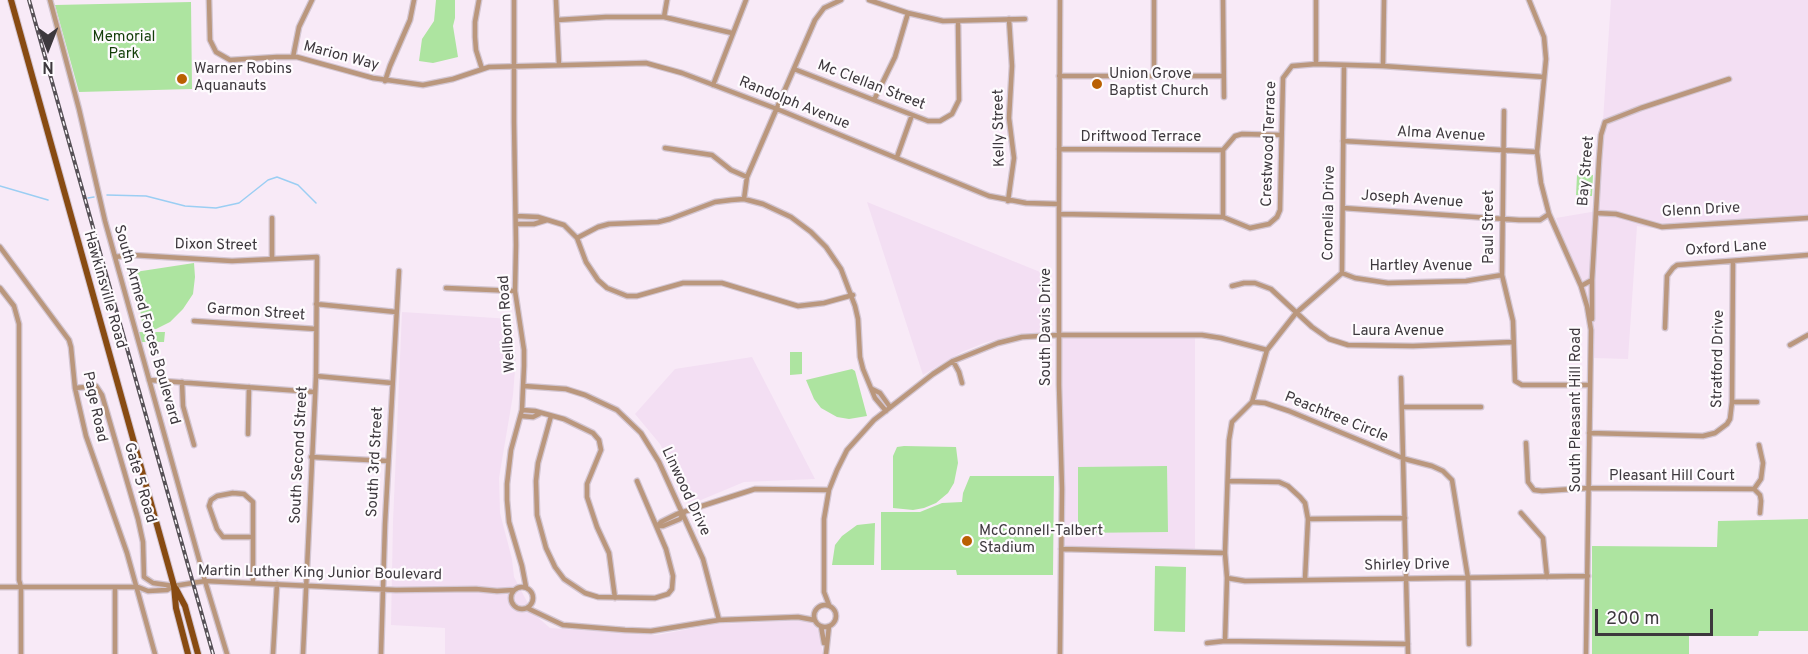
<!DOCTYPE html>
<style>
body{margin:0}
#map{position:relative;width:1808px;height:654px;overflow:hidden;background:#f8eaf7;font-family:Overpass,sans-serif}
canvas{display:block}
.north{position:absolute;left:18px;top:18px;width:60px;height:60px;-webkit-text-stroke:4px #fefbfe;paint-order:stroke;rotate:180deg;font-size:16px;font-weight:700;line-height:24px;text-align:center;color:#3d383d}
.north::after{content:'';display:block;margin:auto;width:21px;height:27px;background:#3d383d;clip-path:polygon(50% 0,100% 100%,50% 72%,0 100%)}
.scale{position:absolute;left:1595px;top:609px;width:118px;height:27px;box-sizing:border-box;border:3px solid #3d383d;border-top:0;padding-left:8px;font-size:18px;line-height:21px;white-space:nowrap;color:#3d383d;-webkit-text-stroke:4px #fefbfe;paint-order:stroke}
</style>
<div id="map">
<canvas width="1808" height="654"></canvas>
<div class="north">N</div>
<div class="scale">200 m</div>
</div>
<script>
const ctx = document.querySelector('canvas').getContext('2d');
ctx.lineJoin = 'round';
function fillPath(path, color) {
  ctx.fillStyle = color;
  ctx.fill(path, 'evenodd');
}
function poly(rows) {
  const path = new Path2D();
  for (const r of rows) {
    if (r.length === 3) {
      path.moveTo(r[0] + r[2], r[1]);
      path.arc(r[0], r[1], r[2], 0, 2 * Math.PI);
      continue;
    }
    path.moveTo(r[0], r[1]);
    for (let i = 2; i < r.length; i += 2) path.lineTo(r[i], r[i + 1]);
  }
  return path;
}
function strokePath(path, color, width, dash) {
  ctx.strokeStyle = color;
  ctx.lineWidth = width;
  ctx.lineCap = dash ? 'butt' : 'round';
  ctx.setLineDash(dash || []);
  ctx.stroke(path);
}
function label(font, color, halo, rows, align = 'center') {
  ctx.font = font + ' Overpass,sans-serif';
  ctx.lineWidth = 4.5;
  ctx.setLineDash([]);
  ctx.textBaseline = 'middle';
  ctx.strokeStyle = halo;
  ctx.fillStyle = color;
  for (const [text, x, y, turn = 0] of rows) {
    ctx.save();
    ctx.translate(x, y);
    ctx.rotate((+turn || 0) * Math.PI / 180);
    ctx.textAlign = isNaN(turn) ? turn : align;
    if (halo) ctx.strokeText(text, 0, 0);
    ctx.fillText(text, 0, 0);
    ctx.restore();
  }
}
fillPath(poly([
 [1611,0,1808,0,1808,217,1651,228,1637,226,1628,359,1593,358,1594,329,1556,218,1597,211],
 [867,202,1050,276,1049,332,1007,337,984,343,962,352,923,375],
 [402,312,511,319,516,357,513,395,499,478,500,513,512,559,514,577,533,613,550,628,657,635,716,624,811,620,816,625,819,632,823,654,445,654,445,628,391,625,393,522],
 [1059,335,1195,335,1195,553,1061,549],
 [752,357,815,479,744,482,689,505,660,444,635,414,675,369]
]), '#f3dff3');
fillPath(poly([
 [436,0,455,0,455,18,453,26,458,57,433,63,419,61,422,39,434,21],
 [191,2,192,89,79,92,55,5],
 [1577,175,1593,175,1592,196,1576,195],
 [194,263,195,277,193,294,183,309,170,322,156,329,143,330,135,272],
 [136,332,165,332,164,342,139,342],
 [790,352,802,352,802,374,790,375],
 [852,369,855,371,867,416,849,419,837,417,821,408,814,399,806,380],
 [904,446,956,447,958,463,954,483,948,493,936,503,924,508,913,510,893,508,893,456,897,447],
 [1167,466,1168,532,1078,533,1078,467],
 [970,476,1054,476,1053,575,957,575,956,570,881,570,881,512,920,512,942,503,962,502,963,493],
 [1808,519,1808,631,1759,631,1758,636,1689,636,1689,654,1592,654,1592,546,1717,547,1718,521],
 [875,523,874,565,832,565,835,545,842,536,857,525],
 [1155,566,1186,567,1185,632,1154,631]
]), '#ade4a0');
strokePath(poly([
 [0,186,48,200],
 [107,195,146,196,185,206,216,208,239,203,268,180,277,177,298,185,316,203],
 [88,198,94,197]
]), '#9bcef3', 1.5);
const minor = poly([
 [50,0,79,109,105,221,205,581,227,654],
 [209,0,210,40,216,52,230,60,277,57,297,57,373,78,423,85,453,79,489,67,646,63,682,73,777,109,989,196,1026,203,1059,204],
 [479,0,475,22,475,37,476,50,482,69],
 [514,0,514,122,516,245,515,291,524,350,524,366,522,410,511,450,507,484,507,500,509,522,522,566,526,587],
 [556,0,559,65],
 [869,0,908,13,943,21,1025,19],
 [1060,0,1059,204,1059,385,1062,489,1060,654],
 [1154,0,1154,76],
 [1223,0,1224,97],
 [1529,0,1544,37,1546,59,1537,152,1541,183,1549,214,1581,286,1587,306,1591,330,1586,654],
 [664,17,667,0],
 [557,20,606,17,664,17,732,33],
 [293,57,299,27,312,0],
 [1316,64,1316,0],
 [1383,66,1384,0],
 [794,69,928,121,940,121,952,114,959,100,958,21],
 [1059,76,1223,76],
 [385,81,390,66,410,20,414,0],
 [713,85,746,0],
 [874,100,895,57,908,13],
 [1504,111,1502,275,1513,321,1515,381,1522,385,1590,385],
 [1343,141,1537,152],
 [665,148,712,155,731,170,747,177],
 [1059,149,1223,150],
 [897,157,912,115],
 [744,199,747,177,815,20,824,8,841,0],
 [1008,201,1014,158,1009,118,1012,66,1009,19],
 [1343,208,1519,220,1540,220,1549,214],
 [1596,213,1616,214,1662,227,1808,218],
 [1059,214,1223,217,1250,228,1269,224,1277,217,1280,210,1283,78,1292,66,1316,64,1383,66,1544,77],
 [516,216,538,217,564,225,577,238,586,262,598,280,607,288,627,296,637,296,683,283,722,283,798,306,824,303,853,295],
 [1223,217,1223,150,1235,136,1242,134,1281,135],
 [516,224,534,224,547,220],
 [577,238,598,227,609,224,658,222,670,219,715,202,731,200,744,199,763,204,791,217,811,232,826,247,841,269,855,306,858,319,860,357,863,369,875,398,886,411],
 [0,247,69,340,71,347,75,388,86,436,127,553,155,654],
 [115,257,132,255,232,261,317,257,316,376,303,654],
 [272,258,272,218],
 [1342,273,1355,278,1388,283,1466,281,1502,275],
 [1232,286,1244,283,1255,283,1271,289,1312,327,1329,339,1348,345,1413,346,1513,342],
 [1581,286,1592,280,1599,160,1601,135,1605,122,1641,108,1729,79],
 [0,288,14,306,19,324,19,580,21,587,21,654],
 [446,288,515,291],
 [316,304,396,312],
 [1592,319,1592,280],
 [194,321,316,329],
 [1665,328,1667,276,1673,268,1677,265,1808,255],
 [1790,345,1808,335],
 [953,361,959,372,962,383],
 [316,376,392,383],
 [1401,378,1408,654],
 [149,380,314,392],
 [182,382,183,406,194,445],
 [524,386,566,389,585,395,617,410,641,433,659,462,703,559,719,620],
 [75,388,96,386,102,395,138,519,143,542,144,577,153,583,174,586],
 [872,389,880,393,890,407],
 [1252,402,1267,350,1296,313,1342,273,1344,65],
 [1732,402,1757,402],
 [1403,407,1481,407],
 [522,410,535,411,564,419,593,433,599,440,601,450,587,484,587,497,597,527,609,553,615,598],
 [521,416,533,417,539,414],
 [551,416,538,463,536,481,537,515,546,548,555,567,564,579,585,593,598,597,655,598,668,594,672,589,673,576,666,549,637,481],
 [1589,433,1703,436,1715,433,1727,424,1730,419,1732,402,1733,261],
 [248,434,249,387],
 [1526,443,1528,482,1534,490,1542,491,1589,488,1754,489,1761,479,1763,463,1759,445],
 [311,457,388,461],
 [1228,481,1279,482,1288,486,1300,497,1305,503,1308,519,1305,579],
 [1754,489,1760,495,1761,501,1760,513],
 [233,493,244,494,253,502,253,537,223,537,217,529,209,506,211,500,217,496,233,493],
 [1521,513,1543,538,1547,577],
 [1308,519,1405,518],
 [657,526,661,522,677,514,755,489,829,490],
 [658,526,663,526,680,519,684,513],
 [253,537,253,583],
 [1061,549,1225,553],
 [1227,578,1245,581,1588,576],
 [522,598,11],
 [0,587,138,587,148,591,167,590,174,586,205,581,396,590,476,589,497,591,514,590],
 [825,616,11],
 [829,605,824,592,824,519,829,490,837,470,847,450,874,420,933,374,953,361,998,343,1022,337,1059,335,1202,335,1221,338,1267,350],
 [527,608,563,625,625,630,651,631,719,620,798,617,814,620],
 [821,626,824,643],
 [1207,643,1225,641],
 [1408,644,1225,641,1227,578,1225,553,1229,440,1232,422,1252,402,1265,403,1289,411,1405,459,1432,466,1443,471,1452,480,1468,578,1469,644],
 [115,654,115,587],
 [273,654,277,584],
 [381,654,385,524,399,271],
 [826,654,829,626]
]);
const major = poly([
 [11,0,174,586,176,608,188,654],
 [176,589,185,606,198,654]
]);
strokePath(minor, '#d3c6d2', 7);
strokePath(major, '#d3c6d2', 8);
strokePath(minor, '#ba977d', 4.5);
strokePath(major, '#884b12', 6);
const rail = poly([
 [29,0,213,654]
]);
strokePath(rail, '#575157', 4);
strokePath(rail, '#fefbfe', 1.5, [4.5]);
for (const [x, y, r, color] of [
 [182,79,6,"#ba6002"],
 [1097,84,6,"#ba6002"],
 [967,541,6,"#ba6002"]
]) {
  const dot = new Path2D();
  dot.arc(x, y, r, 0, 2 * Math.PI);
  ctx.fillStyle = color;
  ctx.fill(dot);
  strokePath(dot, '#fefbfe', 2);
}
label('15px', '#133d08', '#fefbfe', [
 ["Memorial",124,38],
 ["Park",124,55]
]);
label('15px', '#3d383d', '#fefbfe', [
 ["Marion Way",341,57,15],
 ["Mc Clellan Street",871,86,21],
 ["Randolph Avenue",794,104,22],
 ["Kelly Street",1000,128,-91],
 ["Alma Avenue",1441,135,3],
 ["Driftwood Terrace",1141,138],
 ["Crestwood Terrace",1270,144,-88],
 ["Bay Street",1587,171,-85],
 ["Joseph Avenue",1412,200,4],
 ["Glenn Drive",1701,211,-3],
 ["Cornelia Drive",1330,213,-89],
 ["Paul Street",1490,227,-90],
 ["Dixon Street",216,246,1],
 ["Oxford Lane",1726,249,-4],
 ["Hartley Avenue",1421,267],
 ["Hawkinsville Road",104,290,74],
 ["Garmon Street",256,313,4],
 ["Wellborn Road",508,324,-94],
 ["South Armed Forces Boulevard",146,325,74],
 ["South Davis Drive",1047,327,-90],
 ["Laura Avenue",1398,332],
 ["Stratford Drive",1719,359,-89],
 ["Page Road",94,407,78],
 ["South Pleasant Hill Road",1577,410,-90],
 ["Peachtree Circle",1336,418,22],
 ["South Second Street",300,455,-87],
 ["South 3rd Street",376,462,-87],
 ["Pleasant Hill Court",1672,477],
 ["Gate 5 Road",139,483,74],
 ["Linwood Drive",685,492,65],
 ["Shirley Drive",1407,566,-1],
 ["Martin Luther King Junior Boulevard",320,574,1]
]);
label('15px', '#3d383d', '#fefbfe', [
 ["Warner Robins",194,70],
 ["Aquanauts",194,87],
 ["Union Grove",1109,75],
 ["Baptist Church",1109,92],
 ["McConnell-Talbert",979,532],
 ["Stadium",979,549]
], 'left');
</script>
